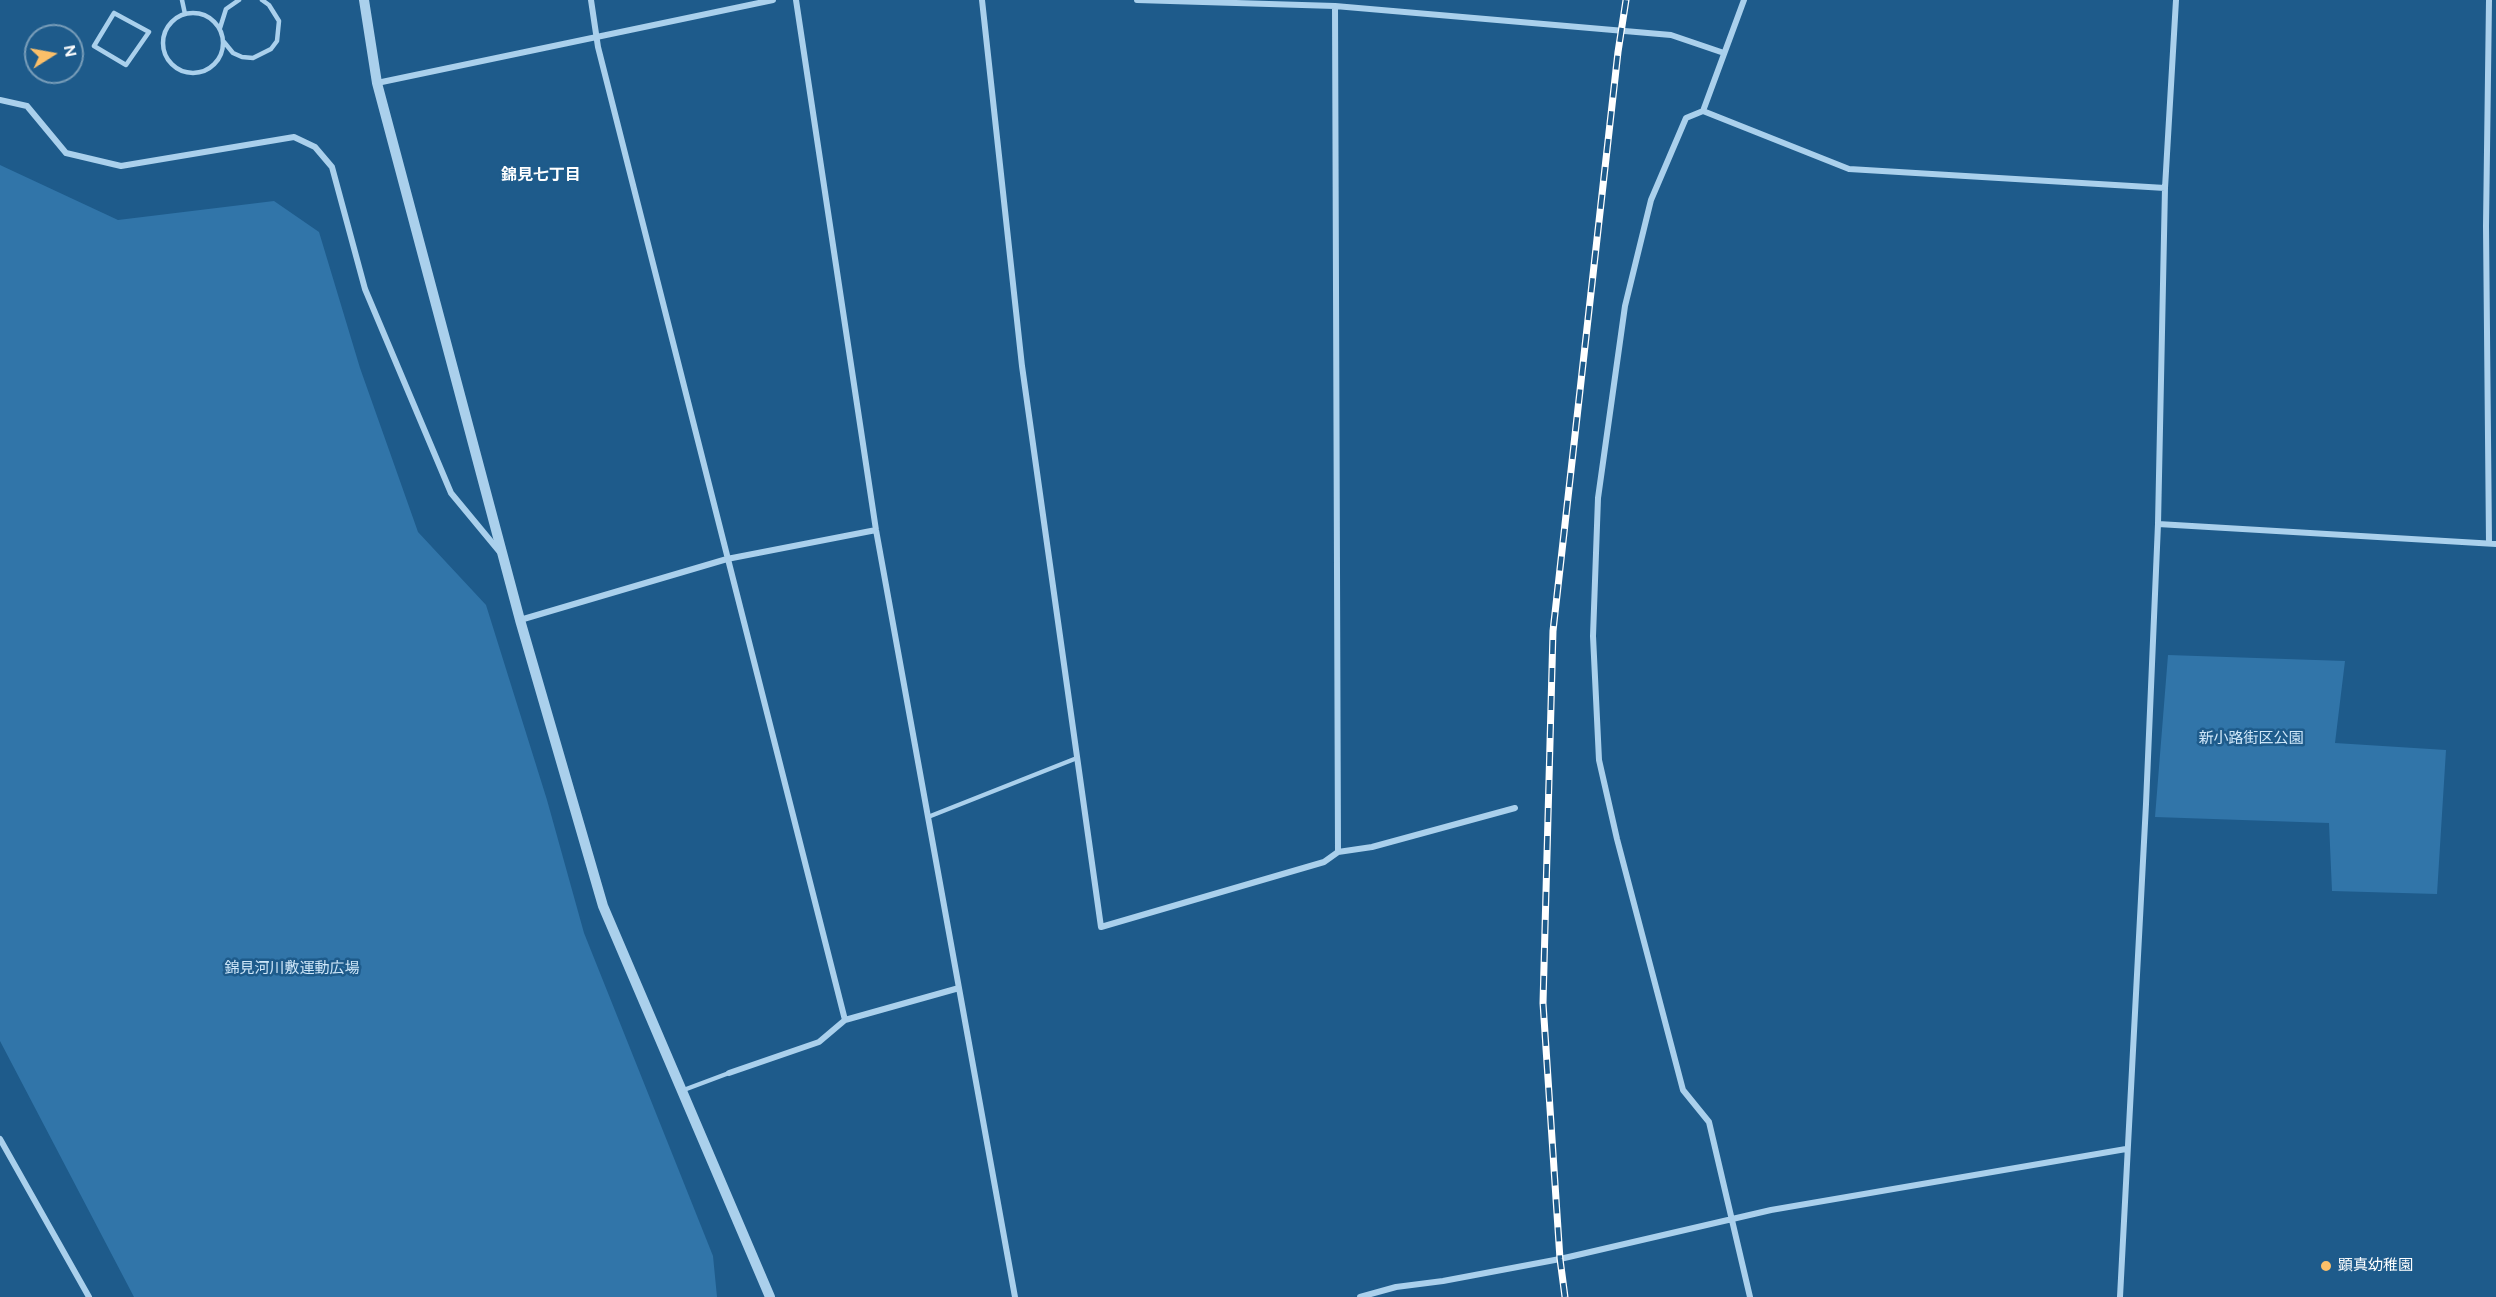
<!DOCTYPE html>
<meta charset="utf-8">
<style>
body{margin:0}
#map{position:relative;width:2496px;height:1297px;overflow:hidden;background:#1e5b8b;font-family:"DM Sans",sans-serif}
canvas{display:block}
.north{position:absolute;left:24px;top:24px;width:60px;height:60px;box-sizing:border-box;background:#1e5b8b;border:2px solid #789db9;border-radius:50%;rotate:79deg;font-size:16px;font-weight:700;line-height:24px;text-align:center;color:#fff}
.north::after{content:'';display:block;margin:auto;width:21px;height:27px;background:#fbbf69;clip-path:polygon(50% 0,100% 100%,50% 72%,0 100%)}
</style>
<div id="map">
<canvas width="2496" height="1297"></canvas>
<div class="north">N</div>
</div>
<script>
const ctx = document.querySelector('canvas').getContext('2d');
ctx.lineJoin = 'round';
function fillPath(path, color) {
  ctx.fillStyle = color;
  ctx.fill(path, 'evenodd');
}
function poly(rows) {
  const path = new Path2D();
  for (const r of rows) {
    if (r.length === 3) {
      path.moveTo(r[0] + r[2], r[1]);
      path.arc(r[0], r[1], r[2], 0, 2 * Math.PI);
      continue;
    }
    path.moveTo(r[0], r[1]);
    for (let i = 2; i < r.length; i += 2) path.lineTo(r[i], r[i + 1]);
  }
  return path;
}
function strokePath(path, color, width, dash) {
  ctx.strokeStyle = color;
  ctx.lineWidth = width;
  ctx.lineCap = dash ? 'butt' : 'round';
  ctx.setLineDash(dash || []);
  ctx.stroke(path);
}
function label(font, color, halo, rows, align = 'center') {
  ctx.font = font + ' "DM Sans","Noto Sans JP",sans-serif';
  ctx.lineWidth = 5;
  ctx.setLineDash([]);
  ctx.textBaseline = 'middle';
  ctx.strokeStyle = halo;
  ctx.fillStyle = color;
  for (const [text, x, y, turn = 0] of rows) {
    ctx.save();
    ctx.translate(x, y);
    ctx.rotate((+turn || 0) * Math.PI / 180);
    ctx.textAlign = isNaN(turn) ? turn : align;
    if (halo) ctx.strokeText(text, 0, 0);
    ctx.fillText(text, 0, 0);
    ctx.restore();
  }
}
fillPath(poly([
 [0,165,118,220,274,201,319,232,360,368,418,532,486,605,547,800,584,933,713,1256,717,1297,134,1297,0,1041],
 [2168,655,2345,661,2335,743,2446,750,2437,894,2332,891,2329,823,2155,817]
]), '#3175a9');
strokePath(poly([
 [182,0,185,14],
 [114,13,149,32,126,65,94,46,114,13],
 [193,43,30],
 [220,28,226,9,239,0],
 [224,42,233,53,242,57,253,58,271,49,277,41,279,21,269,5,262,0],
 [928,817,1077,758],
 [681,1091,729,1073]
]), '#aad0ec', 4.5);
strokePath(poly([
 [591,0,598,47,845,1020,959,988],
 [796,0,876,530,1015,1297],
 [982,0,1022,366,1101,927,1324,862,1338,852,1372,847,1515,808],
 [1137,0,1335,6,1671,35,1724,53],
 [1744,0,1703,111,1686,118,1651,200,1625,306,1598,498,1593,636,1599,760,1617,839,1683,1090,1709,1122,1750,1297],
 [1335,6,1338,852],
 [377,83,773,0],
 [0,100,27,106,66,153,121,166,294,137,315,147,332,167,365,289,451,493,499,551],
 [1703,111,1849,169,2165,188],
 [2158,524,2496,544],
 [2489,543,2486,226,2489,0],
 [520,620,727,559,876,530],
 [729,1073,819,1042,845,1020],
 [0,1139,89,1297],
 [1360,1297,1396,1287,1443,1281,1560,1259,1771,1210,2126,1149],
 [2120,1297,2146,804,2158,524,2165,188,2176,0]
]), '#aad0ec', 6);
strokePath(poly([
 [364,0,377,83,520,620,603,906,770,1297]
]), '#aad0ec', 10);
const rail = poly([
 [1565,1297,1560,1259,1543,1003,1553,631,1618,52,1626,0]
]);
strokePath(rail, '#fff', 7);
strokePath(rail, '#1e5b8b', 4.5, [14]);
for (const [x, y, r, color] of [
 [2326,1266,6,"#fbbf69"]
]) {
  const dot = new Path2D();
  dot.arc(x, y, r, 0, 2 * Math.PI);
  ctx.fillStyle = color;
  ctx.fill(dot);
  strokePath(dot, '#1e5b8b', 2);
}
label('15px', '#cfe7f9', '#1e5b8b', [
 ["新小路街区公園",2251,739],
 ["錦見河川敷運動広場",292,969]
]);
label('15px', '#fff', '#1e5b8b', [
 ["顕真幼稚園",2338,1266]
], 'left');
label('bold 16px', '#fff', '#1e5b8b', [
 ["錦見七丁目",541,176]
]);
</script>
